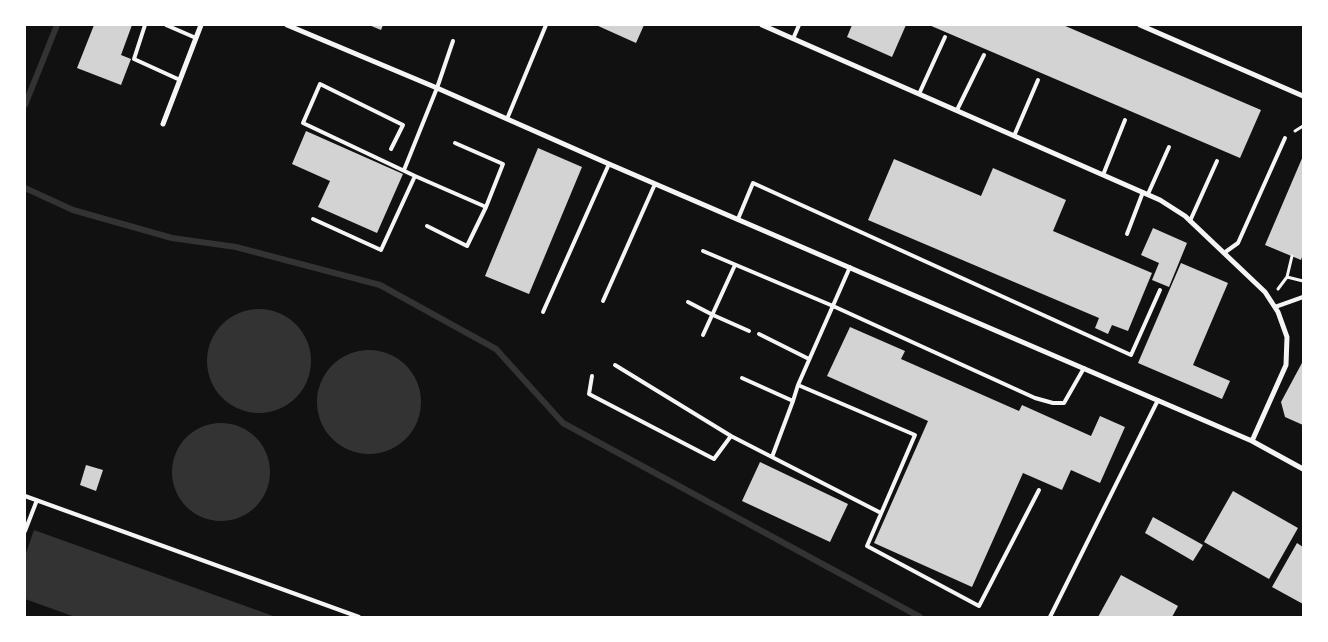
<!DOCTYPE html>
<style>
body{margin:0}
#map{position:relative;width:1328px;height:642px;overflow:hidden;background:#111;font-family:"Exo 2",sans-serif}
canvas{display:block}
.frame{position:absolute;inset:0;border:26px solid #fff;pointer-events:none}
</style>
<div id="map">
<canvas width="1328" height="642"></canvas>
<div class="frame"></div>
</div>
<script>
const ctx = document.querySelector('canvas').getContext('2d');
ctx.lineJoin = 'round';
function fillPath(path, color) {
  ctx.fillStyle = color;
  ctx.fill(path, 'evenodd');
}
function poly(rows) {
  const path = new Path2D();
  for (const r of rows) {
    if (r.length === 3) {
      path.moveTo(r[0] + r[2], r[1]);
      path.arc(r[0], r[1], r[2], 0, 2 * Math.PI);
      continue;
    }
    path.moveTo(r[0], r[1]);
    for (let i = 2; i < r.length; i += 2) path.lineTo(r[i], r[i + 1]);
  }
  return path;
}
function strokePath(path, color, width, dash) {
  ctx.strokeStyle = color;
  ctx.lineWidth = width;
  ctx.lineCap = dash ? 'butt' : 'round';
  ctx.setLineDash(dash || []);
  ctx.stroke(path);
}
fillPath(poly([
 [259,361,52],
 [369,402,52],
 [221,472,49],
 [34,530,276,617,75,617,25,599,25,556]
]), '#333');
strokePath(poly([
 [25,105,57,25],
 [25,188,73,210,172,238,236,247,380,285,496,349,563,423,920,617]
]), '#333', 6);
fillPath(poly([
 [94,25,132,25,121,55,131,59,121,85,77,68],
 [369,25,383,25,381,30],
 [596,25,644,25,636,43],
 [852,25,906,25,892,57,847,37],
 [929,25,1063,25,1261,110,1240,158],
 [306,131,403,174,377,233,318,207,330,181,292,164],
 [538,148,582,167,529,294,485,276],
 [1303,156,1303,254,1301,260,1265,245],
 [894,159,981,196,993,168,1066,200,1053,231,1152,273,1128,331,1112,325,1108,334,1095,328,1099,318,868,220],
 [1153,228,1187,243,1169,287,1152,280,1159,263,1141,255],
 [1181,263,1228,283,1193,365,1230,381,1222,399,1138,363],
 [850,327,905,351,901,359,1019,411,1022,405,1091,436,1100,416,1125,427,1100,483,1071,470,1062,490,1023,473,972,587,874,543,928,421,827,376],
 [1303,361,1303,425,1285,417,1281,402],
 [760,462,848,504,830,542,742,501],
 [86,465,103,470,96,491,80,485],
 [1233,491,1298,528,1269,579,1204,542],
 [1153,517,1203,545,1193,561,1145,533],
 [1297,543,1303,547,1303,604,1272,587],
 [1121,575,1178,606,1172,617,1098,617]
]), '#d3d3d3');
strokePath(poly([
 [1295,131,1303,126],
 [1287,277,1303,281],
 [1278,289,1287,277,1292,256]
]), '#f5f5f5', 3);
strokePath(poly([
 [145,25,134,59,180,80],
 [166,25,196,38],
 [793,39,799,25],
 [919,94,945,37],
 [957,110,984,55],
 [507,119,546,25],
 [1014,136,1038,80],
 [391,149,403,125,320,84,303,123,415,176,486,207],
 [404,170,437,88,453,41],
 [1103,175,1125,120],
 [1148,194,1169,147],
 [313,219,381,250,415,176],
 [738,219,753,183,1131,355,1160,290],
 [1190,221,1217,161],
 [427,226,467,246,486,207,503,164,455,143],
 [1127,234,1143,192],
 [703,251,833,306,1035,398,1053,403,1064,403,1084,368],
 [1224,253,1238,243,1285,138],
 [603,301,655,184],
 [688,302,713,315,749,331],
 [1275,307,1303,297],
 [543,312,609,164],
 [759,334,809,359],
 [703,335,735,265],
 [615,365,731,436,881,513],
 [592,376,589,394,714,459,731,436],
 [742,378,793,401],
 [798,385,915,435,867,546,979,606,1039,490],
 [772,457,793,401,798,385,850,267],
 [25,496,359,617],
 [25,531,37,500],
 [1050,617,1158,400]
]), '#f5f5f5', 4);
strokePath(poly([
 [287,25,437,88,609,164,1252,441,1303,469],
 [762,25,1160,200,1185,216,1265,292,1278,312,1287,337,1286,365,1252,441],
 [1140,25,1303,96],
 [163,124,201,25]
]), '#f5f5f5', 5);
</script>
